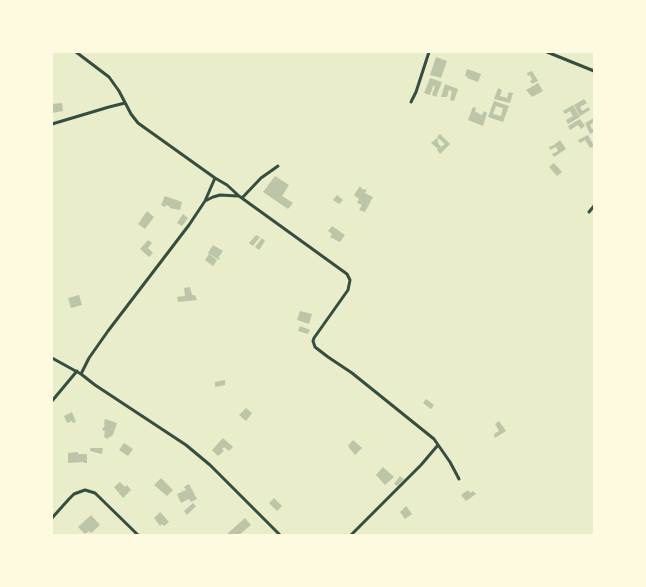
<!DOCTYPE html>
<style>
body{margin:0}
#map{position:relative;width:646px;height:587px;overflow:hidden;background:#e9edc9;font-family:"Golos Text",sans-serif}
canvas{display:block}
.frame{position:absolute;inset:0;border:53px solid #fefae0;pointer-events:none}
</style>
<div id="map">
<canvas width="646" height="587"></canvas>
<div class="frame"></div>
</div>
<script>
const ctx = document.querySelector('canvas').getContext('2d');
ctx.lineJoin = 'round';
function fillPath(path, color) {
  ctx.fillStyle = color;
  ctx.fill(path, 'evenodd');
}
function poly(rows) {
  const path = new Path2D();
  for (const r of rows) {
    path.moveTo(r[0], r[1]);
    for (let i = 2; i < r.length; i += 2) path.lineTo(r[i], r[i + 1]);
  }
  return path;
}
function strokePath(path, color, width, dash) {
  ctx.strokeStyle = color;
  ctx.lineWidth = width;
  ctx.lineCap = dash ? 'butt' : 'round';
  ctx.setLineDash(dash || []);
  ctx.stroke(path);
}
fillPath(poly([
 [436,57,447,61,441,78,430,75],
 [467,69,481,74,478,82,467,78,468,77,465,76],
 [532,71,538,81,532,84,530,81,532,80,530,75,528,76,527,73],
 [430,78,442,82,436,97,432,95,435,86,433,86,430,95,424,93],
 [538,83,543,91,532,97,526,90],
 [445,84,458,89,454,101,450,100,452,91,449,90,447,97,441,97],
 [498,88,502,90,500,96,507,98,509,92,513,93,510,103,494,99],
 [584,99,587,103,580,107,582,111,589,107,590,110,580,116,574,105],
 [494,101,509,106,503,122,488,117],
 [496,106,503,108,501,116,493,114],
 [62,103,63,111,52,113,52,104],
 [573,105,580,117,568,124,566,120,573,116,570,111,565,114,563,111],
 [473,107,476,108,475,112,479,113,479,114,482,115,484,111,487,113,483,126,468,120],
 [594,118,594,122,590,125,592,129,594,128,594,132,590,134,585,123],
 [580,119,585,126,581,129,578,125,570,130,568,126],
 [440,134,450,144,440,154,437,150,438,149,431,143,437,138,439,140,437,141,439,143,438,143,441,147,445,144,437,137],
 [588,135,594,146,590,148,585,140,580,143,578,140],
 [560,140,566,149,554,157,552,154,558,151,556,147,550,150,549,147,554,145],
 [554,163,562,172,557,176,549,167],
 [275,176,289,185,282,196,293,203,288,209,263,192],
 [360,186,362,189,367,190,365,193,373,197,365,212,359,210,362,205,357,203,359,199,354,195],
 [337,195,343,200,339,204,333,200],
 [165,196,182,202,180,210,170,208,170,207,166,205,165,207,161,205],
 [147,211,154,217,145,229,138,224],
 [183,214,188,218,182,226,177,223],
 [332,226,345,235,340,242,330,237,332,234,328,231],
 [256,235,260,237,253,246,249,243],
 [262,238,265,241,259,250,255,247],
 [148,240,152,243,148,248,153,253,149,257,140,249],
 [213,245,223,251,218,258,220,259,219,260,208,253],
 [209,254,217,260,213,266,205,260],
 [190,287,192,295,195,295,197,300,178,302,177,297,185,296,184,288],
 [79,295,82,305,71,308,68,298],
 [300,311,312,314,309,324,297,320],
 [300,326,310,330,308,334,298,331],
 [225,380,225,385,215,387,215,382],
 [426,399,434,405,431,409,423,403],
 [246,408,252,413,246,421,239,415],
 [72,412,76,422,73,423,72,421,67,423,64,416],
 [105,419,117,423,113,435,112,435,111,437,109,437,108,439,104,437,105,431,102,430,105,425,104,424],
 [499,421,506,431,495,438,494,434,499,431,495,424],
 [223,438,233,447,229,451,224,447,222,449,224,451,218,456,212,450],
 [353,440,362,448,355,455,348,446],
 [124,443,133,449,128,456,119,450],
 [90,448,103,448,102,454,90,451],
 [78,452,78,454,87,454,87,463,84,463,84,462,68,463,68,453],
 [383,467,394,477,385,485,376,475],
 [400,476,404,479,397,486,394,484],
 [161,478,173,490,167,496,154,485],
 [120,482,125,487,127,485,131,490,123,498,114,487],
 [189,484,197,499,191,502,189,499,181,503,177,494,186,490,184,487],
 [468,490,470,493,473,491,476,494,466,501,461,495],
 [274,498,282,506,277,511,269,503],
 [193,503,196,506,187,515,184,511],
 [406,506,412,514,405,519,400,512],
 [160,512,169,522,164,526,162,524,160,526,154,518],
 [91,515,100,525,91,533,89,531,85,534,78,527],
 [245,518,251,525,239,535,228,535,227,534]
]), '#bcc5a7');
strokePath(poly([
 [76,52,109,77,119,91,131,114,138,123,215,178,227,185,239,196,347,274,350,280,348,290,314,338,313,341,315,347,328,357,352,373,434,439,450,462,459,479],
 [547,52,594,71],
 [411,102,416,92,429,52],
 [52,124,109,107,125,103],
 [242,198,261,178,278,166],
 [205,201,213,197,220,195,238,196],
 [589,212,594,206],
 [52,358,81,374,95,385,186,445,210,465,280,535],
 [81,374,89,358,108,331,189,225,205,201,215,178],
 [52,401,77,371],
 [52,518,69,499,74,494,85,490,95,493,138,535],
 [351,535,421,465,438,445]
]), '#344e41', 3);
</script>
